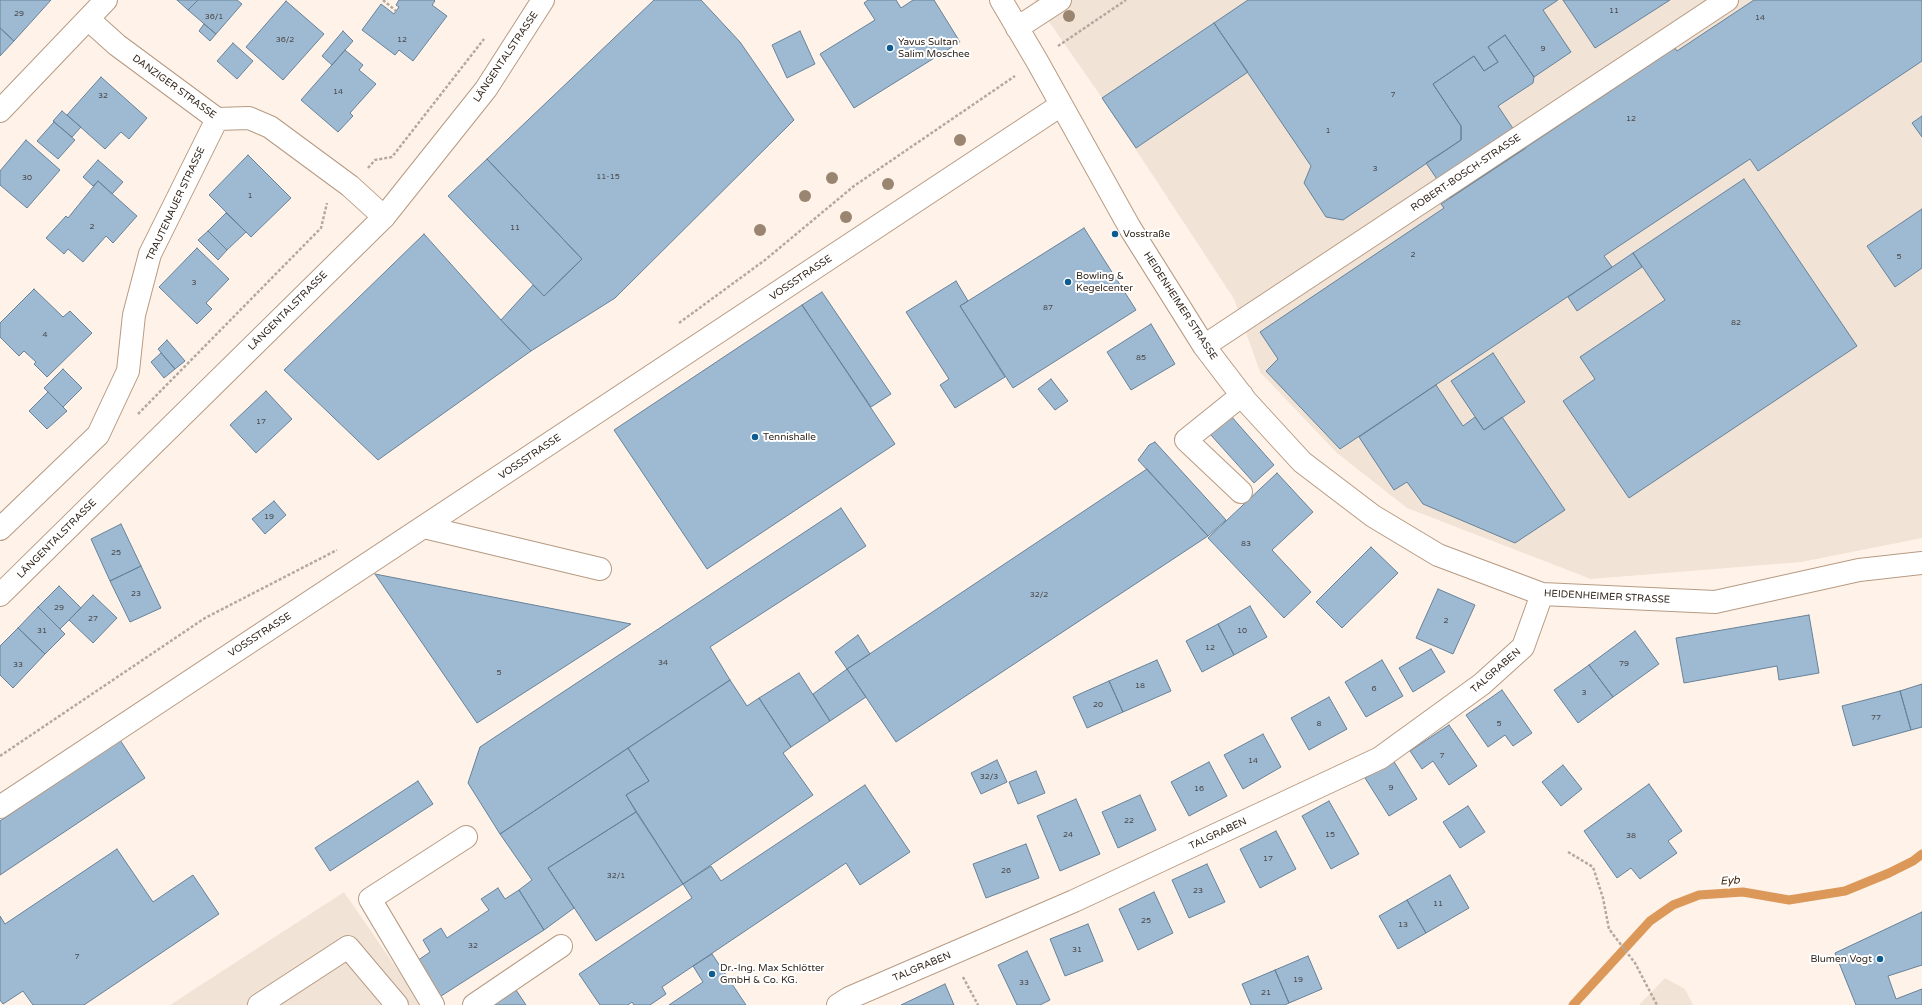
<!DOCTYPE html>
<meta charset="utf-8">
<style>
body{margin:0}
canvas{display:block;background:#fff2e8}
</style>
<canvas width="1922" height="1005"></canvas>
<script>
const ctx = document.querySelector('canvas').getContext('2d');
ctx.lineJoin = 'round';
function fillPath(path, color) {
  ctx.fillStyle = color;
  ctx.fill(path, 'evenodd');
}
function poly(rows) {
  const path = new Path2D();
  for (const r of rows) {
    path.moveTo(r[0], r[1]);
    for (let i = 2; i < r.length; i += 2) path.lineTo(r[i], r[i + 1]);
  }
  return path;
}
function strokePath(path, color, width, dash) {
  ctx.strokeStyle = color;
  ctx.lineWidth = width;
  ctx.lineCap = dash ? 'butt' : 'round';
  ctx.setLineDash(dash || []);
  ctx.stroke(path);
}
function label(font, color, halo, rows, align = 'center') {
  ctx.font = font + ' "Varela Round",sans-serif';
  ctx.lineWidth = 4;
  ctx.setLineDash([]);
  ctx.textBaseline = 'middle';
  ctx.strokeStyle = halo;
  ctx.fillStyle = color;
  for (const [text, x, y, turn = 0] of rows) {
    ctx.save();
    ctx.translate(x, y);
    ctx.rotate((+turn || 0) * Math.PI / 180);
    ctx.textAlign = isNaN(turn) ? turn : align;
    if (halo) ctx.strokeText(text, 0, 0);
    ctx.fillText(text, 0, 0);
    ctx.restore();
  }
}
fillPath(poly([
 [1034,0,1922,0,1922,538,1801,562,1591,579,1407,508,1337,453,1260,372,1234,299,1102,98],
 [344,892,422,1005,170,1005],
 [1665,978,1685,989,1693,1005,1639,1005]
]), '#f2e3d7');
strokePath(poly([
 [1573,1005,1650,921,1673,905,1699,895,1743,892,1789,900,1845,891,1889,873,1913,861,1922,854]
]), '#dc9859', 9);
const building = poly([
 [0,0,51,0,14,41,0,28,0,0],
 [177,0,198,0,188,10,177,0],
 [198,0,237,0,242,4,216,34,188,10,198,0],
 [399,0,434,0,435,1,432,5,447,16,413,61,399,50,395,55,362,30,381,4,394,14,399,7,396,5,399,0],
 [654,0,701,0,740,42,794,120,615,298,531,351,501,320,533,285,544,296,582,259,487,159,654,0],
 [868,0,896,0,901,8,913,0,934,0,960,42,854,108,820,54,875,20,864,3,868,0],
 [1248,0,1558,0,1543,10,1571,52,1534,77,1505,35,1488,47,1498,62,1484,71,1474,56,1433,84,1461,126,1461,140,1343,220,1326,217,1304,183,1311,166,1214,23,1248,0],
 [1563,0,1670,0,1595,48,1563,0],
 [1754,0,1922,0,1922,61,1758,171,1750,159,1604,256,1612,267,1340,449,1266,371,1278,359,1260,332,1444,208,1441,204,1675,48,1677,51,1754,0],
 [286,1,324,34,283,80,246,47,286,1],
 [1214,23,1248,72,1136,148,1102,98,1214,23],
 [204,24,216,34,210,41,199,31,204,24],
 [0,28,14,41,0,56,0,28],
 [343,31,353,41,332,65,322,56,343,31],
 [800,31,815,64,787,78,772,45,800,31],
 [1505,35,1534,77,1533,83,1498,106,1526,148,1450,198,1426,163,1461,140,1461,126,1433,84,1474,56,1484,71,1498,62,1488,47,1505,35],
 [233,43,253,61,237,79,217,61,233,43],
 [345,50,363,65,359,70,376,84,350,113,353,116,338,132,301,100,345,50],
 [101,77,147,118,129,139,121,132,105,149,67,115,101,77],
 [62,111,81,127,72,137,53,121,62,111],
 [1922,116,1922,137,1912,123,1922,116],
 [54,122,75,140,58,159,37,141,54,122],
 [26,140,60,170,27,208,0,185,0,171,26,140],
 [248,155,291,198,251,237,209,195,248,155],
 [487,159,582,259,544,296,448,196,487,159],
 [98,160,123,182,112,194,98,181,93,186,83,177,98,160],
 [1744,179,1857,346,1629,498,1563,401,1595,379,1580,357,1665,300,1633,253,1744,179],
 [98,181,137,216,113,243,106,236,83,262,68,249,64,254,46,238,66,216,68,218,98,181],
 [1922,209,1922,268,1895,287,1867,246,1922,209],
 [226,213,246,232,227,250,208,231,226,213],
 [1084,228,1136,310,1013,388,960,306,1084,228],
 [208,231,227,250,218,260,198,240,208,231],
 [424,234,501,320,531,351,378,460,284,370,424,234],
 [197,248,229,279,206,303,212,309,197,324,159,287,197,248],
 [1633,253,1642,267,1577,311,1568,297,1633,253],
 [956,281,968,301,960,306,1005,377,955,408,940,385,949,379,906,312,956,281],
 [34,289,63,317,70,311,92,333,47,377,34,364,36,362,24,351,19,356,0,337,0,323,34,289],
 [822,292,891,394,871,407,802,305,822,292],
 [802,305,895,444,707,569,614,430,802,305],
 [1151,324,1175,364,1131,390,1107,352,1151,324],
 [167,340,185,361,175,369,158,349,167,340],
 [161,353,175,369,164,378,151,362,161,353],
 [1493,353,1525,402,1484,430,1451,381,1493,353],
 [63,369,82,388,63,407,44,388,63,369],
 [1051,379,1068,401,1055,410,1038,389,1051,379],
 [1436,385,1463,426,1475,417,1484,430,1502,417,1565,510,1515,543,1423,504,1407,482,1394,490,1359,437,1436,385],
 [266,391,292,419,256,453,230,425,266,391],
 [48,392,67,411,47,429,29,411,48,392],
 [1231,416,1274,465,1254,483,1210,434,1231,416],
 [1155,442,1226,520,1208,536,1138,460,1149,445,1155,442],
 [1147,469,1208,536,896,742,847,669,1147,469],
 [1277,473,1313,512,1272,550,1311,592,1284,618,1208,538,1277,473],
 [274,501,286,515,265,534,252,519,274,501],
 [841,508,866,546,710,647,730,680,500,834,468,783,480,747,841,508],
 [121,524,141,566,110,581,91,539,121,524],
 [1371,547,1398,573,1342,628,1316,602,1371,547],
 [141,566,161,608,130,622,110,581,141,566],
 [375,574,631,624,477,723,375,574],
 [59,586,81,608,60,629,38,607,59,586],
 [1438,589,1475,605,1453,654,1416,638,1438,589],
 [93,595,117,618,93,643,69,620,93,595],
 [1250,606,1267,637,1234,655,1218,624,1250,606],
 [38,607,65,634,45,654,18,628,38,607],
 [1809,615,1819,673,1779,680,1777,666,1684,683,1676,638,1809,615],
 [1218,624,1234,655,1202,672,1186,641,1218,624],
 [18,628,45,654,13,688,0,675,0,646,18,628],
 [1635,631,1659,664,1613,697,1589,665,1635,631],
 [858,635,870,654,847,669,835,652,858,635],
 [1431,649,1445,672,1413,692,1399,668,1431,649],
 [1157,660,1171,691,1123,712,1109,681,1157,660],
 [1382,660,1403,696,1366,717,1345,682,1382,660],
 [1589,665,1613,697,1578,723,1554,690,1589,665],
 [847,669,866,697,830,721,813,694,847,669],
 [799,673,830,721,791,747,759,698,799,673],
 [730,680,747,706,759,698,791,747,783,753,813,795,683,884,626,795,649,781,628,748,730,680],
 [1109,681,1123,712,1087,728,1073,697,1109,681],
 [1922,684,1922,727,1911,730,1900,691,1922,684],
 [1502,690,1532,733,1513,746,1505,735,1488,747,1466,715,1502,690],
 [1900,691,1911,730,1853,746,1842,706,1900,691],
 [1329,697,1347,729,1309,750,1291,718,1329,697],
 [1449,725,1477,766,1449,785,1433,761,1422,769,1410,751,1449,725],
 [1263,734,1281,767,1243,789,1224,755,1263,734],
 [120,740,145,778,0,875,0,821,120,740],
 [628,748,649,781,626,795,636,812,548,868,574,908,544,930,519,890,532,880,500,834,628,748],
 [997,760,1007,782,981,794,971,773,997,760],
 [1393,760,1417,799,1389,816,1365,778,1393,760],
 [1209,762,1227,796,1189,816,1171,782,1209,762],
 [1563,765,1582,789,1561,806,1542,782,1563,765],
 [1036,771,1045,793,1018,804,1009,782,1036,771],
 [418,781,433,804,330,871,315,848,418,781],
 [1649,784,1682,831,1668,841,1677,853,1640,879,1631,868,1617,878,1584,831,1649,784],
 [865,785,910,852,860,885,846,863,662,987,666,994,650,1005,634,1005,632,1002,628,1005,600,1005,579,974,692,898,683,884,711,866,721,881,865,785],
 [1140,795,1156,830,1118,848,1102,812,1140,795],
 [1076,799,1100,854,1060,871,1037,816,1076,799],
 [1329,801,1359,854,1331,869,1302,816,1329,801],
 [1468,806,1485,832,1460,848,1443,822,1468,806],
 [636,812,683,884,596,941,548,868,636,812],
 [1276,831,1296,869,1260,888,1240,849,1276,831],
 [1026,844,1039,878,986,898,973,864,1026,844],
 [117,849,153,902,193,875,219,914,84,1005,33,1005,23,991,3,1004,0,1000,0,916,5,924,117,849],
 [1207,864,1225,902,1189,918,1172,880,1207,864],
 [1450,875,1469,908,1426,933,1407,900,1450,875],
 [498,888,505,899,519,890,544,930,438,998,414,963,430,952,423,940,441,928,447,938,489,910,481,899,498,888],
 [1154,892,1173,933,1138,950,1119,909,1154,892],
 [1407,900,1426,933,1398,949,1379,916,1407,900],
 [1922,912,1922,965,1888,976,1896,999,1922,989,1922,1005,1856,1005,1835,953,1922,912],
 [1088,924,1103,961,1065,976,1050,939,1088,924],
 [1027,951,1050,1000,1040,1005,1017,1005,998,965,1027,951],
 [712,954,746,1005,669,1005,703,982,693,966,712,954],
 [1308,956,1322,989,1289,1003,1275,970,1308,956],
 [1275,970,1289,1003,1285,1005,1251,1005,1242,984,1275,970],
 [945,984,954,1005,901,1005,945,984],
 [514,987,526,1005,487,1005,514,987]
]);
fillPath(building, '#9ebad3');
strokePath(building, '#678298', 1);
const minor = poly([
 [1001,0,1037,61,1130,228,1204,346,1246,401,1302,462,1373,516,1438,555,1542,594,1715,602,1859,570,1922,563],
 [88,19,117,45,217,119,249,118,270,127,350,186,384,217],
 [1017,28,1060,0],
 [0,111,106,0],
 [1204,346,1727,0],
 [1241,492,1186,440,1242,395],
 [424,527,600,569],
 [0,529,98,435,128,371,134,315,150,254,217,119],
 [0,807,1061,105],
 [259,1005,348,947,397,1005],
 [433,1005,370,899,466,837],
 [474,1005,561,946],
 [838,1005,849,998,1074,901,1380,758,1482,684,1523,647,1542,594]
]);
const major = poly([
 [0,595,384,217,486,89,543,0]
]);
strokePath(minor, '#b79b83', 24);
strokePath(major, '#b79b83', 24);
strokePath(poly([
 [383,0,396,11],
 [1058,46,1126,0],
 [368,168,375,160,392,157,484,39],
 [679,323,765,260,854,186,1015,76],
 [138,414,321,228,327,203],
 [0,756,205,618,337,550],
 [1568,852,1593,867,1603,898,1609,929,1635,963,1657,1005],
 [963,977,978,1005]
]), '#b5a99f', 2.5, [3, 2]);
strokePath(minor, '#fff', 22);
strokePath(major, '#fff', 22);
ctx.fillStyle = '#9a8571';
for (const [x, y] of [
 [1069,16],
 [960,140],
 [832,178],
 [888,184],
 [805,196],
 [846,217],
 [760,230]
]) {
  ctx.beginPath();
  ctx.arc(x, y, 6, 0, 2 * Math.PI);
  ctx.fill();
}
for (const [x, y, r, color] of [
 [890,48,4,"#0e5c8f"],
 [1115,234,4,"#0e5c8f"],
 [1068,282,4,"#0e5c8f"],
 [755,437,4,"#0e5c8f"],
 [1880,959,4,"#0e5c8f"],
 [712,974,4,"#0e5c8f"]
]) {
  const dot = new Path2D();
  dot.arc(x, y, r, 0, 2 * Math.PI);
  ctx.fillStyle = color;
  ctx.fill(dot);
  strokePath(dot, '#fff', 1.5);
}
label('8px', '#4c4a4a', null, [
 ["11",1614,11],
 ["29",19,14],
 ["36/1",214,17],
 ["14",1760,18],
 ["36/2",285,40],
 ["12",402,40],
 ["9",1543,49],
 ["14",338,92],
 ["7",1393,95],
 ["32",103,96],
 ["12",1631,119],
 ["1",1328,131],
 ["3",1375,169],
 ["11-15",608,177],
 ["30",27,178],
 ["1",250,196],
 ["2",92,227],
 ["11",515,228],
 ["2",1413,255],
 ["5",1899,257],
 ["3",194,283],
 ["87",1048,308],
 ["82",1736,323],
 ["4",45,335],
 ["85",1141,358],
 ["17",261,422],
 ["19",269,517],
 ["83",1246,544],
 ["25",116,553],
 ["23",136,594],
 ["32/2",1039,595],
 ["29",59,608],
 ["27",93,619],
 ["2",1446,621],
 ["31",42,631],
 ["10",1242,631],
 ["12",1210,648],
 ["34",663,663],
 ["79",1624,664],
 ["33",18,665],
 ["5",499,673],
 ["18",1140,686],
 ["6",1374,689],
 ["3",1584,693],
 ["20",1098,705],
 ["77",1876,718],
 ["8",1319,724],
 ["5",1499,724],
 ["7",1442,756],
 ["14",1253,761],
 ["32/3",989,777],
 ["9",1391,788],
 ["16",1199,789],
 ["22",1129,821],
 ["24",1068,835],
 ["15",1330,835],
 ["38",1631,836],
 ["17",1268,859],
 ["26",1006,871],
 ["32/1",616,876],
 ["23",1198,891],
 ["11",1438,904],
 ["25",1146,921],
 ["13",1403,925],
 ["32",473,946],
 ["31",1077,950],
 ["7",77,957],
 ["19",1298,980],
 ["33",1024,983],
 ["21",1266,993]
]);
label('10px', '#30251c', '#fff', [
 ["Yavus Sultan",898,42],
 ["Salim Moschee",898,54],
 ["Vosstraße",1123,234],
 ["Bowling &",1076,276],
 ["Kegelcenter",1076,288],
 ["Tennishalle",763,437],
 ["Blumen Vogt",1872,959,"right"],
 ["Dr.-Ing. Max Schlötter",720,968],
 ["GmbH & Co. KG.",720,980]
], 'left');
label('10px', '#30251c', '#fff', [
 ["LÄNGENTALSTRASSE",506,57,-56],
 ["DANZIGER STRASSE",174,87,36],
 ["ROBERT-BOSCH-STRASSE",1466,173,-34],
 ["TRAUTENAUER STRASSE",176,204,-65],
 ["VOSSSTRASSE",801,278,-34],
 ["HEIDENHEIMER STRASSE",1180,306,57],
 ["LÄNGENTALSTRASSE",288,311,-45],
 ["VOSSSTRASSE",530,457,-34],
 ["LÄNGENTALSTRASSE",57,539,-45],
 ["HEIDENHEIMER STRASSE",1607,597,3],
 ["VOSSSTRASSE",260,635,-33],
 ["TALGRABEN",1496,671,-41],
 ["TALGRABEN",1218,834,-25],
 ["TALGRABEN",922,967,-23]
]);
label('italic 11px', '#44280c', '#fff', [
 ["Eyb",1730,881,-3]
]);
</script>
